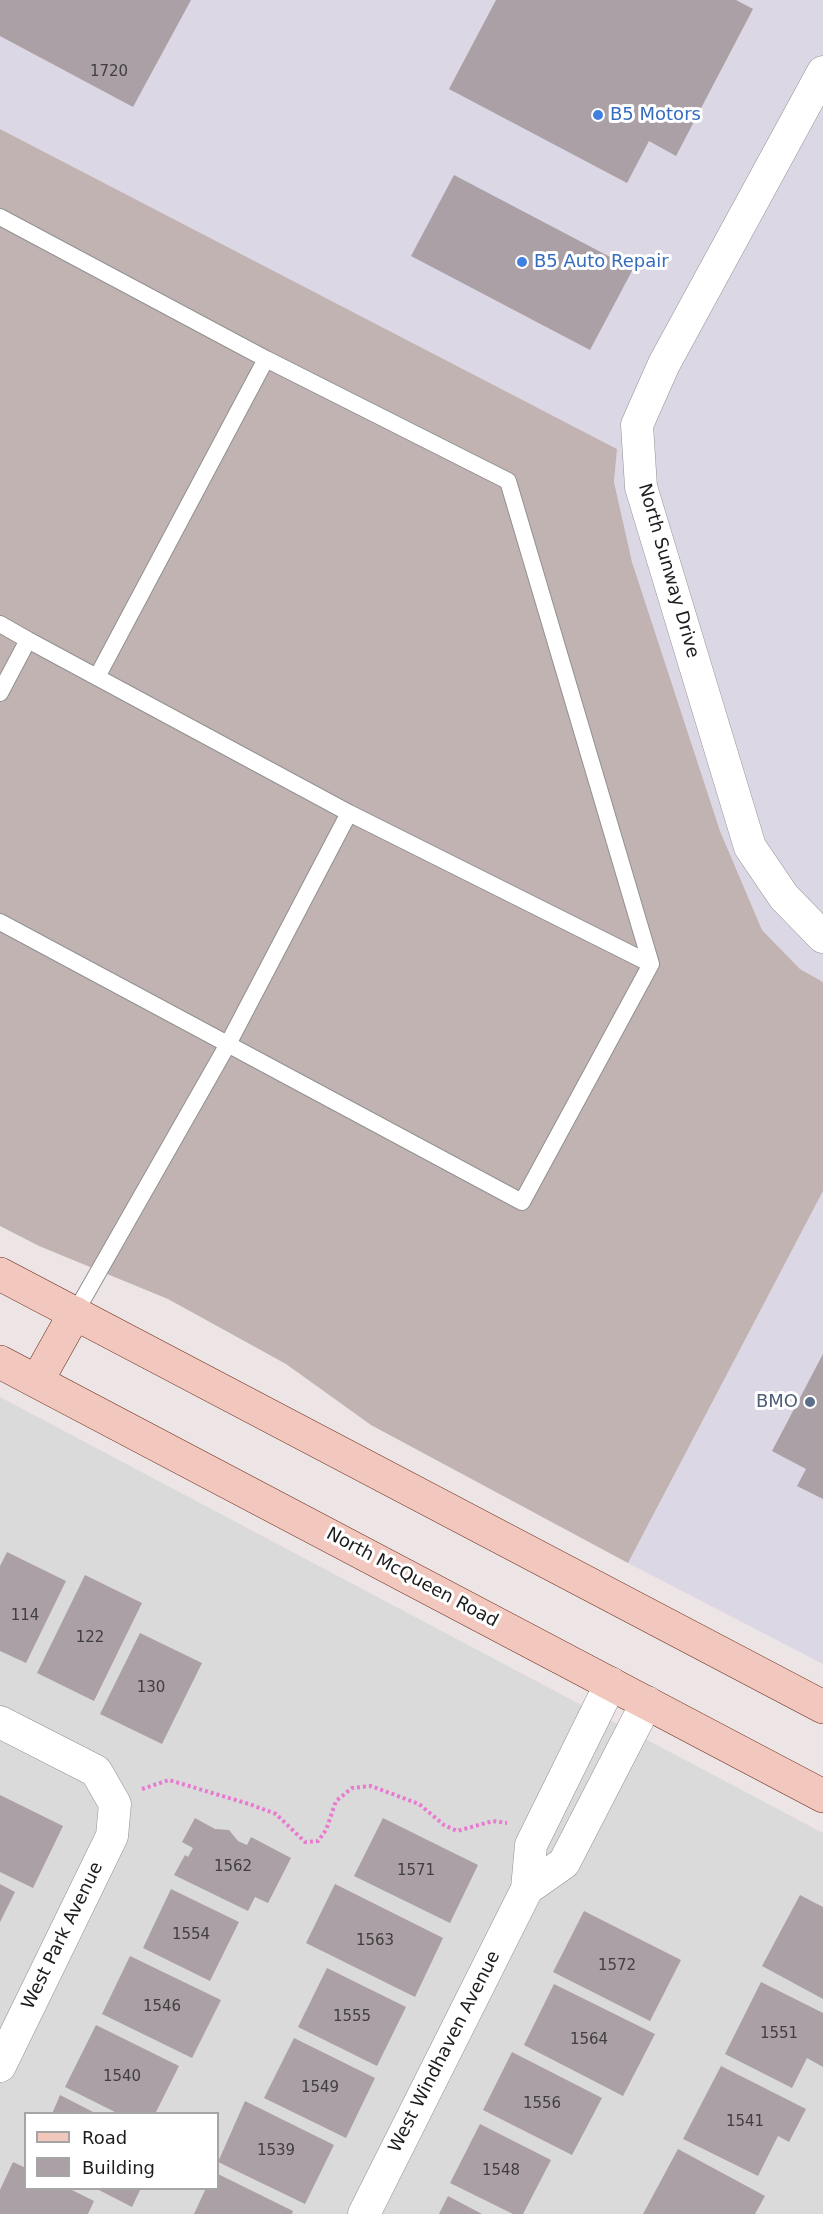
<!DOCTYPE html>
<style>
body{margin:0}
#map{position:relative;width:823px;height:2214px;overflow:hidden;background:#ede4e6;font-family:"DejaVu Sans",sans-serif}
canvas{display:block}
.legend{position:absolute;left:24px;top:2112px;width:195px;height:78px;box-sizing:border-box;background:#fff;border:2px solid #a5a5a5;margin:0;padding:8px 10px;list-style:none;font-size:18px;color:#1d1d1d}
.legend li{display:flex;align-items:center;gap:12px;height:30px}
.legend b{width:30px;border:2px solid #a5a5a5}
</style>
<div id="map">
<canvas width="823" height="2214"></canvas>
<ul class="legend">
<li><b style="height:8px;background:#f1c7be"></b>Road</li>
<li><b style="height:16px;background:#aba0a5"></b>Building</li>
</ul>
</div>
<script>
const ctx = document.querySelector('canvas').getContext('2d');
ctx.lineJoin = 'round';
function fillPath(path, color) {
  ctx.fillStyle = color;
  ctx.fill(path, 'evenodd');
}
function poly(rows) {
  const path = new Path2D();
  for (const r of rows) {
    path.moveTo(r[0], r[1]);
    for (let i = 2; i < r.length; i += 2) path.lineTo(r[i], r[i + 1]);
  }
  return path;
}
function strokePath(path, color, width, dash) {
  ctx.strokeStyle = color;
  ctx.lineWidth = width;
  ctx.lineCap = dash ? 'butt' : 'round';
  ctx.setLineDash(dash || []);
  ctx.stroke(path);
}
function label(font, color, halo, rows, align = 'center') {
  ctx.font = font + ' "DejaVu Sans",sans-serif';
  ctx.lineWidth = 6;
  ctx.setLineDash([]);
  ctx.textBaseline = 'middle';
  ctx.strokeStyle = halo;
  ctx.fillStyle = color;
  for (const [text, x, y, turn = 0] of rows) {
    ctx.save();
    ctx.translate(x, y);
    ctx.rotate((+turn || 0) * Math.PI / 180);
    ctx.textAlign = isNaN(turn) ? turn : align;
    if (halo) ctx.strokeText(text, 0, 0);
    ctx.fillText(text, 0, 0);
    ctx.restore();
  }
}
fillPath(poly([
 [0,1397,823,1833,823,2214,0,2214],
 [26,2114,218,2114,218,2188,26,2188]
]), '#dbdadb');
fillPath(poly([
 [0,0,823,0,823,982,800,969,762,930,720,831,632,562,614,482,617,449,0,129],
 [823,1191,823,1664,628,1563]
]), '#dbd7e5');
fillPath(poly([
 [0,129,617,449,614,482,632,562,720,831,762,930,800,969,823,982,823,1191,628,1563,371,1425,286,1364,168,1299,39,1246,0,1226]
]), '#c0b3b1');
fillPath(poly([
 [0,0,191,0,133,107,0,36],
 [496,0,736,0,753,9,676,156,649,141,627,183,449,89],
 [454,175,633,269,590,350,411,256],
 [823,1354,823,1499,797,1486,806,1469,772,1451],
 [7,1552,66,1581,26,1663,0,1651,0,1566],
 [85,1575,142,1603,94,1701,37,1673],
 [140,1633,202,1663,162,1744,100,1714],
 [0,1795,63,1826,33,1888,0,1872],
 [195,1818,215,1829,229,1830,238,1841,247,1845,251,1837,291,1858,268,1903,255,1897,248,1911,174,1875,185,1855,188,1857,193,1848,182,1842],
 [383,1818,478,1865,450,1923,354,1876],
 [0,1884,15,1892,0,1922],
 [335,1884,443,1938,415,1997,306,1943],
 [171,1889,239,1922,210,1981,143,1948],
 [800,1895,823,1907,823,1999,762,1966],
 [584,1911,681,1960,650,2021,553,1972],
 [130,1956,221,2000,192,2058,102,2014],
 [327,1968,406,2007,377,2066,298,2027],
 [761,1982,823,2013,823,2067,807,2058,792,2088,725,2054],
 [554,1984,655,2034,623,2096,524,2045],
 [96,2025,179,2066,155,2114,119,2114,65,2087],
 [294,2038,375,2078,346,2138,264,2098],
 [512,2052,602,2098,572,2155,483,2110],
 [721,2066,806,2109,789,2142,778,2136,758,2176,683,2139],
 [60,2095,97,2114,52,2114],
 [245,2101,334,2145,305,2204,218,2162],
 [480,2124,551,2160,523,2214,513,2214,450,2183],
 [678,2149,765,2196,755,2214,643,2214],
 [13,2162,26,2168,26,2188,68,2188,94,2201,88,2214,0,2214,0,2190],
 [218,2174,293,2211,292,2214,194,2214,206,2188,218,2188],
 [95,2188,141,2188,132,2207],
 [448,2196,482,2214,439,2214]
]), '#aba0a5');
const lane = poly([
 [0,217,266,359,508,481,651,964,522,1202,0,922],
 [0,624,28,640,0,693],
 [28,640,349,813,651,964],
 [97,677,266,359],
 [75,1313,228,1044,349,813]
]);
const street = poly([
 [823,72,664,364,637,425,641,487,750,847,784,897,823,937],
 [0,1722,96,1771,115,1804,112,1836,0,2066],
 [527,1889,564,1863,647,1702],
 [364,2214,527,1889,531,1845,611,1683]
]);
const secondary = poly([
 [0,1274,823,1707],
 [0,1362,823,1796],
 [37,1381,75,1313]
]);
strokePath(lane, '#919191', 18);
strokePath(street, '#919191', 33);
strokePath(secondary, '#662612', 34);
strokePath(poly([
 [142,1789,169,1780,249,1804,276,1814,305,1842,318,1841,326,1830,336,1801,352,1788,371,1786,419,1804,444,1825,457,1831,493,1821,507,1823]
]), '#e87acf', 4, [3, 3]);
strokePath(lane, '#fff', 16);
strokePath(street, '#fff', 32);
strokePath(secondary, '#f1c7be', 33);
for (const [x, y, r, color] of [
 [598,115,6,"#3f7fe0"],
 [522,262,6,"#3f7fe0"],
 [810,1402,6,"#5c6f8a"]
]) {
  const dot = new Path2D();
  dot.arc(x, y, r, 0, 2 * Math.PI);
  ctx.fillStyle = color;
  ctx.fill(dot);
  strokePath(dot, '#fff', 2);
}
label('15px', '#403e3f', null, [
 ["1720",109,72],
 ["114",25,1616],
 ["122",90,1638],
 ["130",151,1688],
 ["1562",233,1867],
 ["1571",416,1871],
 ["1554",191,1935],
 ["1563",375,1941],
 ["1572",617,1966],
 ["1546",162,2007],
 ["1555",352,2017],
 ["1551",779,2034],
 ["1564",589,2040],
 ["1540",122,2077],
 ["1549",320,2088],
 ["1556",542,2104],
 ["1541",745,2122],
 ["1539",276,2151],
 ["1548",501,2171]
]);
label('18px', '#366cbe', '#fff', [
 ["B5 Motors",610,115],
 ["B5 Auto Repair",534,262]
], 'left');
label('18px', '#1d1d1d', '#fff', [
 ["North Sunway Drive",668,571,74],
 ["North McQueen Road",412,1578,28],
 ["West Park Avenue",63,1936,-64],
 ["West Windhaven Avenue",445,2052,-63]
]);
label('18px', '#4e5e75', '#fff', [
 ["BMO",798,1402]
], 'right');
</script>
